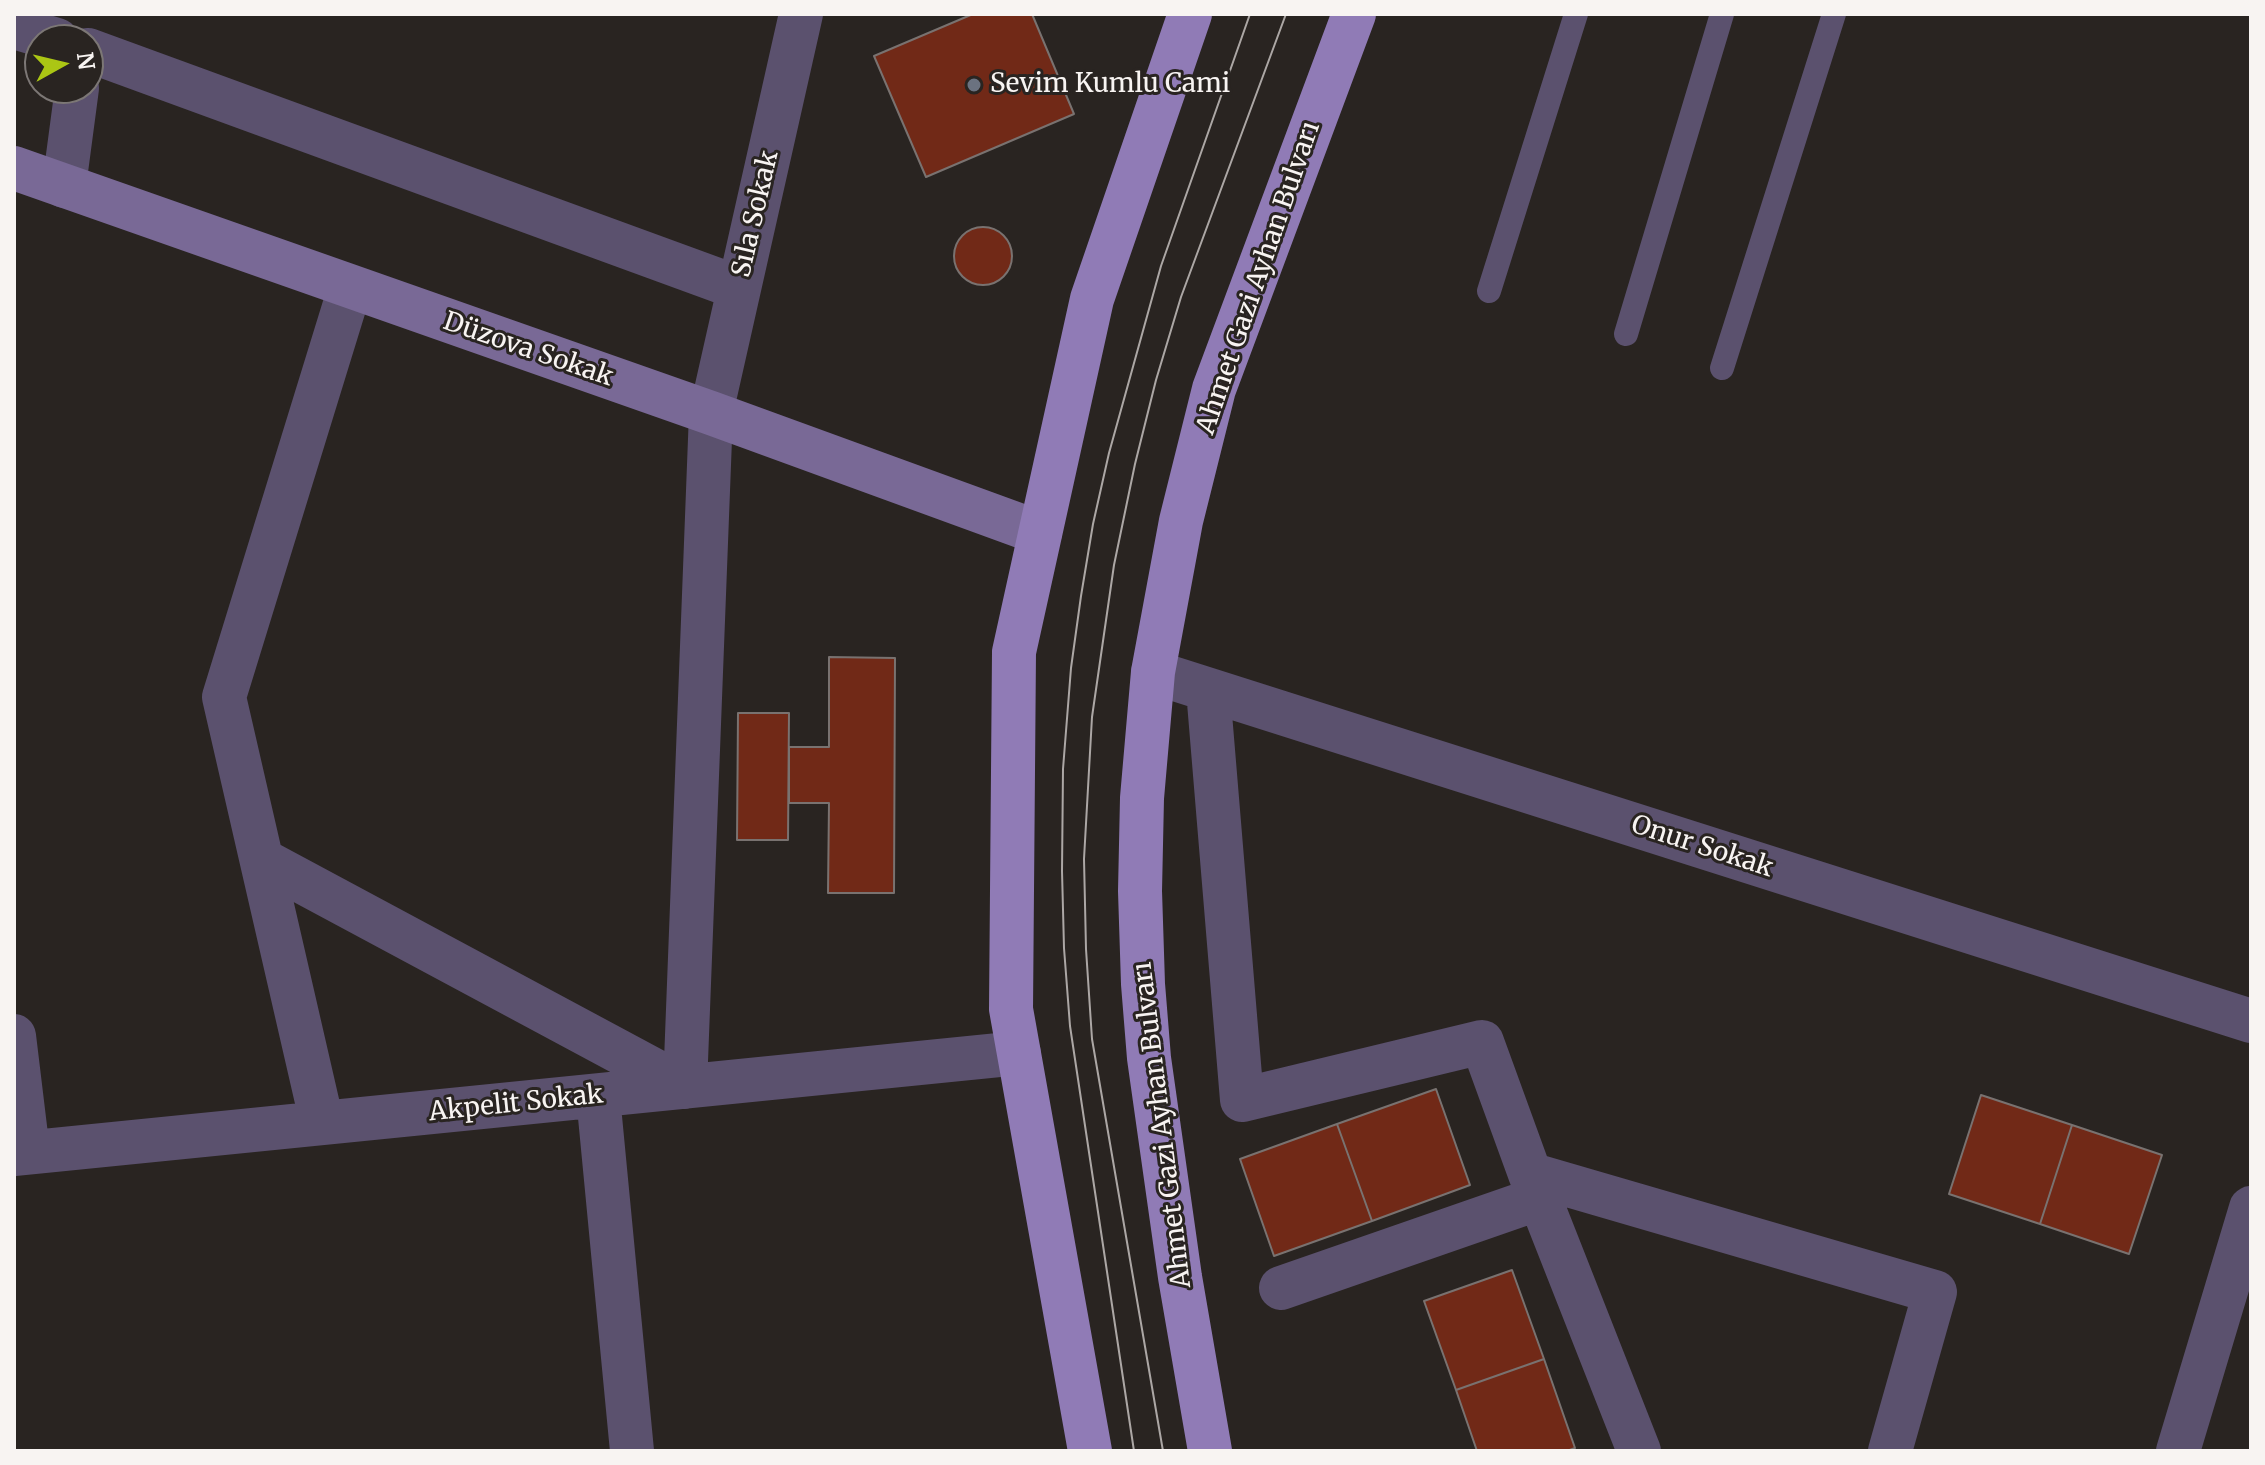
<!DOCTYPE html>
<meta charset="utf-8">
<style>
body{margin:0}
#map{position:relative;width:2265px;height:1465px;overflow:hidden;background:#292421;font-family:Merriweather,serif}
canvas{display:block}
.frame{position:absolute;inset:0;border:16px solid #f8f4f2;pointer-events:none}
.north{position:absolute;left:24px;top:24px;width:80px;height:80px;box-sizing:border-box;background:#292421;border:2px solid #7c7775;border-radius:50%;rotate:82deg;font-size:22px;font-weight:700;line-height:32px;text-align:center;color:#f8f4f2}
.north::after{content:'';display:block;margin:auto;width:28px;height:36px;background:#abc614;clip-path:polygon(50% 0,100% 100%,50% 72%,0 100%)}
</style>
<div id="map">
<canvas width="2265" height="1465"></canvas>
<div class="frame"></div>
<div class="north">N</div>
</div>
<script>
const ctx = document.querySelector('canvas').getContext('2d');
ctx.lineJoin = 'round';
function fillPath(path, color) {
  ctx.fillStyle = color;
  ctx.fill(path, 'evenodd');
}
function poly(rows) {
  const path = new Path2D();
  for (const r of rows) {
    if (r.length === 3) {
      path.moveTo(r[0] + r[2], r[1]);
      path.arc(r[0], r[1], r[2], 0, 2 * Math.PI);
      continue;
    }
    path.moveTo(r[0], r[1]);
    for (let i = 2; i < r.length; i += 2) path.lineTo(r[i], r[i + 1]);
  }
  return path;
}
function strokePath(path, color, width, dash) {
  ctx.strokeStyle = color;
  ctx.lineWidth = width;
  ctx.lineCap = dash ? 'butt' : 'round';
  ctx.setLineDash(dash || []);
  ctx.stroke(path);
}
function label(font, color, halo, rows, align = 'center') {
  ctx.font = font + ' Merriweather,serif';
  ctx.lineWidth = 6;
  ctx.setLineDash([]);
  ctx.textBaseline = 'middle';
  ctx.strokeStyle = halo;
  ctx.fillStyle = color;
  for (const [text, x, y, turn = 0] of rows) {
    ctx.save();
    ctx.translate(x, y);
    ctx.rotate((+turn || 0) * Math.PI / 180);
    ctx.textAlign = isNaN(turn) ? turn : align;
    if (halo) ctx.strokeText(text, 0, 0);
    ctx.fillText(text, 0, 0);
    ctx.restore();
  }
}
const building = poly([
 [973,14,1032,14,1074,114,926,177,874,56,973,14],
 [983,256,29],
 [829,657,895,658,894,893,828,893,829,803,789,803,789,747,829,747,829,657],
 [738,713,789,713,788,840,737,840,738,713],
 [1436,1089,1470,1185,1372,1221,1337,1124,1436,1089],
 [1981,1095,2072,1125,2040,1224,1949,1194,1981,1095],
 [1337,1124,1372,1221,1274,1256,1240,1159,1337,1124],
 [2072,1125,2162,1155,2129,1254,2040,1224,2072,1125],
 [1512,1270,1544,1359,1456,1390,1424,1301,1512,1270],
 [1544,1359,1575,1448,1567,1451,1477,1451,1456,1390,1544,1359]
]);
fillPath(building, '#712917');
strokePath(building, '#797270', 2);
strokePath(poly([
 [1489,291,1576,14],
 [1626,334,1722,14],
 [1722,368,1834,14]
]), '#5b516e', 24);
strokePath(poly([
 [14,27,57,40],
 [88,50,739,288],
 [64,186,77,88],
 [1153,672,2251,1021],
 [1208,690,1242,1100,1482,1042,1530,1174,1639,1451],
 [262,860,685,1087,711,413,801,14],
 [14,1036,28,1152],
 [598,1096,632,1451],
 [322,1123,224,697,350,288],
 [14,1154,1019,1053],
 [1530,1174,1935,1292,1890,1451],
 [1281,1288,1540,1198],
 [2178,1451,2251,1208]
]), '#5b516e', 44);
strokePath(poly([
 [14,168,711,413,1040,533]
]), '#796996', 44);
strokePath(poly([
 [1090,1451,1011,1009,1014,652,1092,299,1190,14],
 [1210,1451,1180,1277,1149,1058,1143,984,1140,891,1142,798,1153,672,1181,521,1214,389,1354,14]
]), '#907bb6', 44);
strokePath(poly([
 [1134,1451,1070,1026,1064,948,1062,871,1063,769,1071,668,1081,596,1093,524,1109,453,1161,266,1250,14],
 [1163,1451,1092,1039,1086,949,1084,859,1092,717,1114,565,1135,464,1156,380,1181,297,1286,14]
]), '#aca7a5', 2);
for (const [x, y, r, color] of [
 [974,85,8,"#6b7280"]
]) {
  const dot = new Path2D();
  dot.arc(x, y, r, 0, 2 * Math.PI);
  ctx.fillStyle = color;
  ctx.fill(dot);
  strokePath(dot, '#292421', 3);
}
label('26px', '#f8f4f2', '#292421', [
 ["Sevim Kumlu Cami",990,85]
], 'left');
label('26px', '#f8f4f2', '#292421', [
 ["Sıla Sokak",756,214,-77],
 ["Ahmet Gazi Ayhan Bulvarı",1259,278,-71],
 ["Düzova Sokak",528,350,19],
 ["Onur Sokak",1702,847,18],
 ["Akpelit Sokak",516,1104,-6],
 ["Ahmet Gazi Ayhan Bulvarı",1163,1125,-97]
]);
</script>
